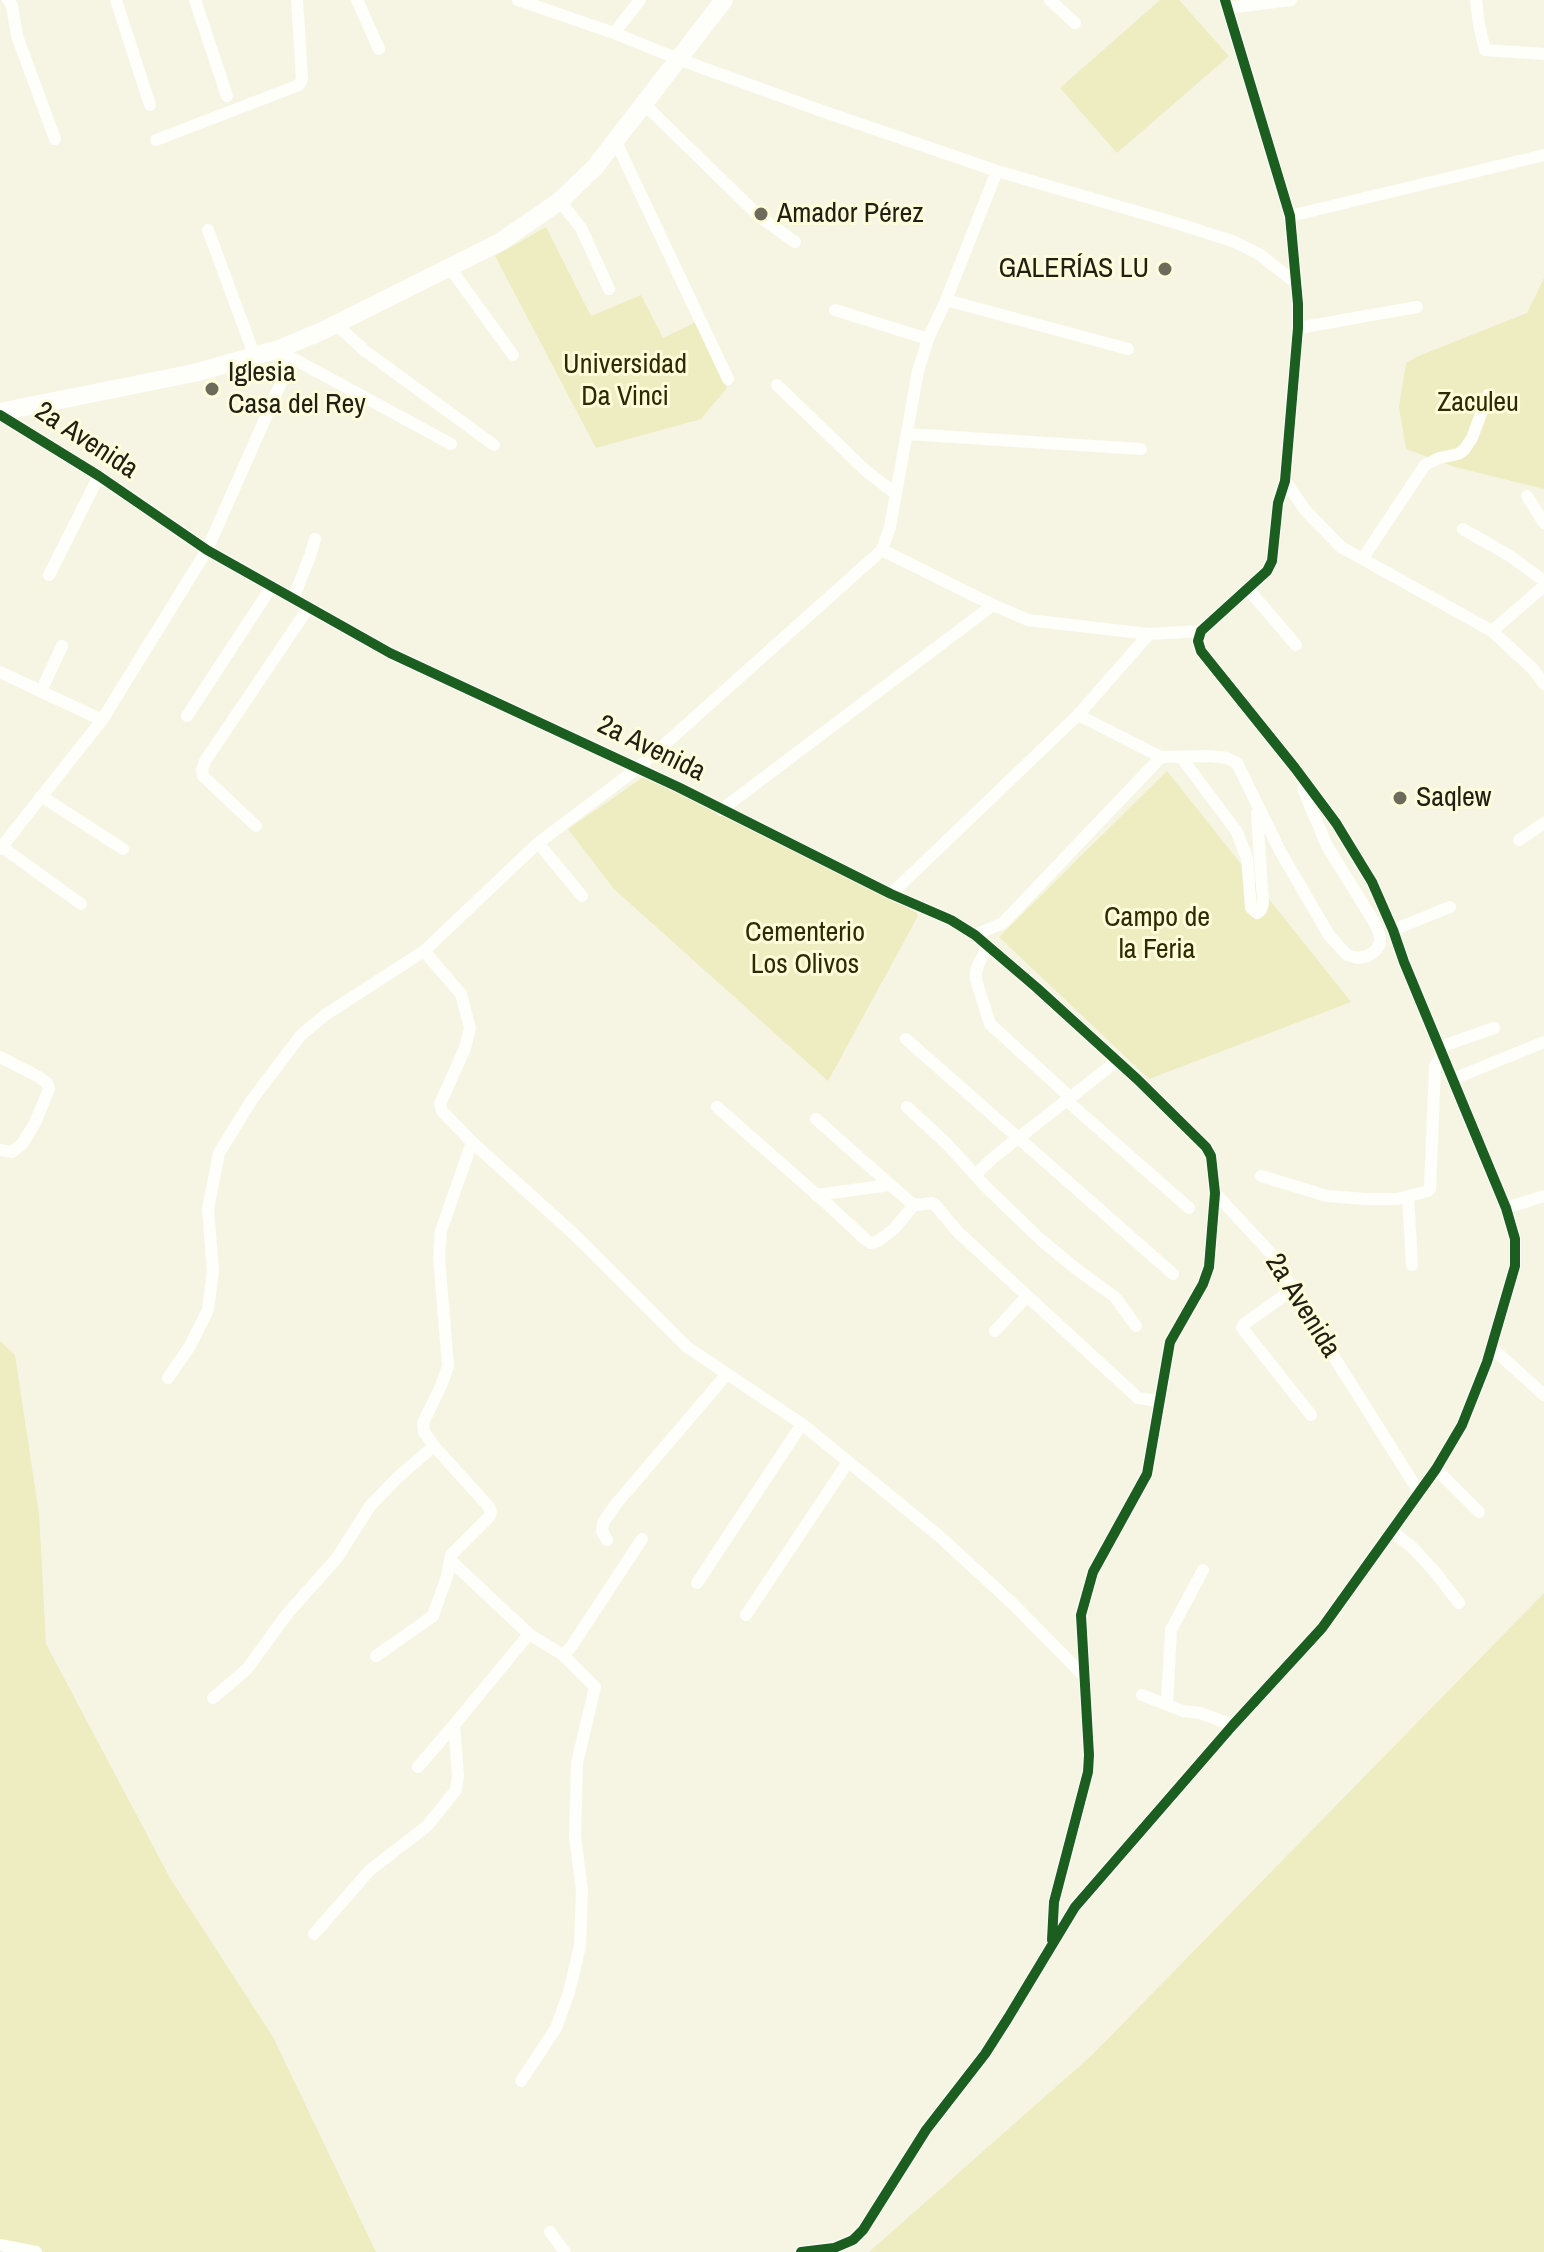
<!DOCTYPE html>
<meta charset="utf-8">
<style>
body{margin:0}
canvas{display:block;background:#f6f5e3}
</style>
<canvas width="1544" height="2252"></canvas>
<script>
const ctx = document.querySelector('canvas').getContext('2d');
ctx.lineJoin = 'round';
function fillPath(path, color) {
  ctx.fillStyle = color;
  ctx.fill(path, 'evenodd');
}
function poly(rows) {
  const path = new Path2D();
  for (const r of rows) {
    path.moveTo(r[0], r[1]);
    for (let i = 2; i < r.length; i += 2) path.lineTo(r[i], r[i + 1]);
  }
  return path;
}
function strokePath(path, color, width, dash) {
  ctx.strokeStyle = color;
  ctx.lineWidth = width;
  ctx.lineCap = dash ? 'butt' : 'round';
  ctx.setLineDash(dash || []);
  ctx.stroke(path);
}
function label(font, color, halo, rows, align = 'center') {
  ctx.font = font + ' "Archivo Narrow",sans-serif';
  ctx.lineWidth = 6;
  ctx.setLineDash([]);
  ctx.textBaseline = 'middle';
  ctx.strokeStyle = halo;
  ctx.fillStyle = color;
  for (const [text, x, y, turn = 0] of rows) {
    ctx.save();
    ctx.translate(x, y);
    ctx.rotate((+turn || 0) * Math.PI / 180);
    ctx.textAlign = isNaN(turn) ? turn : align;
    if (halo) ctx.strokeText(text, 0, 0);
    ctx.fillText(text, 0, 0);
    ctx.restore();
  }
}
fillPath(poly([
 [1160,0,1179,0,1229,56,1117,153,1060,88],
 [546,227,591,316,641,295,663,338,696,322,727,388,701,419,596,448,495,256],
 [1544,278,1544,489,1455,467,1406,449,1399,407,1406,363,1416,357,1527,313],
 [1167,771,1351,1002,1149,1079,999,937],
 [645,776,916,912,918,916,828,1081,614,889,568,829],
 [0,1341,15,1355,39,1514,46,1644,170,1878,273,2037,376,2252,0,2252],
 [1544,1593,1544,2252,869,2252,1092,2055]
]), '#eeecc1');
strokePath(poly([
 [8,0,12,6,17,36,55,139],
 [116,0,150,105],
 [195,0,227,96],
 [357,0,379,49],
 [518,0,614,33,678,59,822,111,997,171,1176,223,1235,242,1259,254,1297,284],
 [1050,0,1075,23],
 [1476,0,1479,25,1485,50,1544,54],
 [1227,8,1291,0],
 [614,33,640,0],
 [644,104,760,217,795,242],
 [156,140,299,85,302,79,297,0],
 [616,142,728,379],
 [560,201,581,228,609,289],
 [1290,216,1544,155],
 [208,230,255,357],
 [450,268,513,355],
 [946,300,1128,349],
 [835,310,928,339],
 [336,324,365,351,494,445],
 [1298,328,1417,307],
 [292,358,451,444],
 [777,385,866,471,896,494],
 [0,415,99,476,207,550,390,653,678,787,891,894,951,920,975,935,1037,988,1137,1079,1206,1147,1211,1156,1215,1193,1209,1267,1203,1284,1170,1342,1147,1474,1093,1572,1081,1615,1089,1755,1088,1772,1054,1902,1052,1941],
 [907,434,1141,449],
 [1285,481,1306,511,1341,547,1492,631,1533,669,1544,684],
 [1527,496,1544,523],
 [1463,529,1510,556,1544,581],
 [882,550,993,605,1028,620,1149,634,1201,631],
 [1363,558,1425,465,1439,458,1458,454,1464,450,1472,438,1488,395],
 [49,575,99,476],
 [1248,589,1296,645],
 [293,599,310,556,315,539],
 [1492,631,1544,586],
 [0,672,102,720],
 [41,691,62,646],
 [1078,715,1161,757,1209,756,1227,758,1237,763,1280,851,1329,935,1347,955,1358,958,1368,956,1375,951,1380,944,1380,936,1376,925,1327,846,1303,789],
 [187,716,272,586],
 [1181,757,1237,832,1247,858,1251,908,1257,913,1261,910,1263,903,1257,813],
 [41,796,123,849],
 [721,810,993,605],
 [256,826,203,776,202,770,205,761,309,607],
 [1519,840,1544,823],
 [538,843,582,896],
 [2,847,81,904],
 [0,849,102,720,207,550,292,358,279,349],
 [891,894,1078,715,1149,634],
 [1393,930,1450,907],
 [975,935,1003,923,1161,757],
 [988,946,978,965,976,972,976,980,990,1024,1070,1097],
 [424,951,461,994,470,1028,465,1048,440,1104,442,1111,472,1142,577,1237,687,1347,802,1424,938,1535,1012,1603,1083,1675],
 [906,1039,1173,1274],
 [1440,1047,1494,1028],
 [0,1057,39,1077,47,1083,49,1089,35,1123,22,1144,12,1152,0,1150],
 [1453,1079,1544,1042],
 [1066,1100,1189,1208],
 [717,1107,824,1201,865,1239,871,1243,878,1241,894,1229,914,1205],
 [907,1107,947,1144,986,1187,1041,1240,1079,1271,1115,1297,1136,1326],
 [816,1119,911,1203,917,1205,932,1203,935,1205,959,1233,1138,1398,1159,1401],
 [975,1175,994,1157,1117,1061],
 [1261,1176,1327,1196,1365,1199,1397,1199,1428,1191,1430,1189,1435,1066,1443,1055],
 [1215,1193,1277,1260,1292,1290,1419,1492],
 [816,1195,890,1185],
 [1408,1197,1412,1265],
 [1506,1208,1544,1196],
 [1292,1290,1244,1324,1242,1328,1311,1415],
 [995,1331,1027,1296],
 [1491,1347,1544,1395],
 [168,1378,190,1346,208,1310,213,1271,208,1209,219,1153,251,1101,301,1035,325,1015,424,951,538,843,638,768,882,550,890,527,918,371,928,339,946,300,997,171],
 [1436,1469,1479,1512],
 [1392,1531,1413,1548,1435,1572,1459,1603],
 [607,1540,602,1531,603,1523,616,1504,727,1374],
 [450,1560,529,1634,563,1655,595,1687,577,1763,575,1836,582,1891,580,1946,569,1992,556,2028,521,2081],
 [697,1583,802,1424],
 [746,1615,848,1462],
 [563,1655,571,1647,642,1539],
 [376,1656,433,1616,447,1576,451,1555,489,1517,491,1512,489,1507,434,1446,424,1432,423,1423,441,1386,448,1366,439,1257,441,1231,472,1142],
 [1142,1695,1183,1711,1200,1713,1233,1725],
 [213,1698,247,1669,287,1614,337,1558,370,1506,398,1477,434,1446],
 [1167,1702,1171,1630,1203,1570],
 [418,1767,454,1725],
 [314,1934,370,1870,427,1826,456,1790,458,1775,454,1725,529,1634],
 [550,2232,565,2252],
 [0,2245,36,2252],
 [801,2252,834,2248,853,2240,863,2230,926,2130,985,2054,1008,2018,1075,1907,1233,1725,1322,1628,1436,1469,1462,1425,1487,1362,1515,1266,1515,1239,1506,1208,1404,962,1393,930,1372,882,1336,823,1295,768,1201,651,1198,641,1201,631,1267,571,1272,561,1278,503,1285,481,1298,328,1298,304,1290,216,1225,0]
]), '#fefefb', 12);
strokePath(poly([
 [0,412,194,373,279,349,322,331,500,242,560,201,595,167,724,0]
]), '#fefefb', 18);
strokePath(poly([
 [0,415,99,476,207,550,390,653,678,787,891,894,951,920,975,935,1037,988,1137,1079,1206,1147,1211,1156,1215,1193,1209,1267,1203,1284,1170,1342,1147,1474,1093,1572,1081,1615,1089,1755,1088,1772,1054,1902,1052,1940],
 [801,2252,834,2248,853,2240,863,2230,926,2130,985,2054,1008,2018,1075,1907,1233,1725,1322,1628,1436,1469,1462,1425,1487,1362,1515,1266,1515,1239,1506,1208,1404,962,1393,930,1372,882,1336,823,1295,768,1201,651,1198,641,1201,631,1267,571,1272,561,1278,503,1285,481,1298,328,1298,304,1290,216,1225,0]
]), '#1b5e20', 10);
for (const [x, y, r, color] of [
 [761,214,8,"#6c6b5c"],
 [1165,269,8,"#6c6b5c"],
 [212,389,8,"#6c6b5c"],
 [1400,798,8,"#6c6b5c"]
]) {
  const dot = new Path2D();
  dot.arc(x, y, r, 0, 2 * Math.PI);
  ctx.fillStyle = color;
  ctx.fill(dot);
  strokePath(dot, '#fefddb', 3);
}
label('28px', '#212014', '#fefddb', [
 ["Amador Pérez",777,214],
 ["GALERÍAS LU",1149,269,"right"],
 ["Iglesia",228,373],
 ["Casa del Rey",228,405],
 ["Saqlew",1416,798]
], 'left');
label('28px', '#2e2b00', '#fefddb', [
 ["Universidad",625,365],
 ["Da Vinci",625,397],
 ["Zaculeu",1478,403],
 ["Campo de",1157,918],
 ["la Feria",1157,950],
 ["Cementerio",805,933],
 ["Los Olivos",805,965]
]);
label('28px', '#212014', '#fefddb', [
 ["2a Avenida",86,441,33],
 ["2a Avenida",651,749,26],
 ["2a Avenida",1302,1306,58]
]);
</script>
